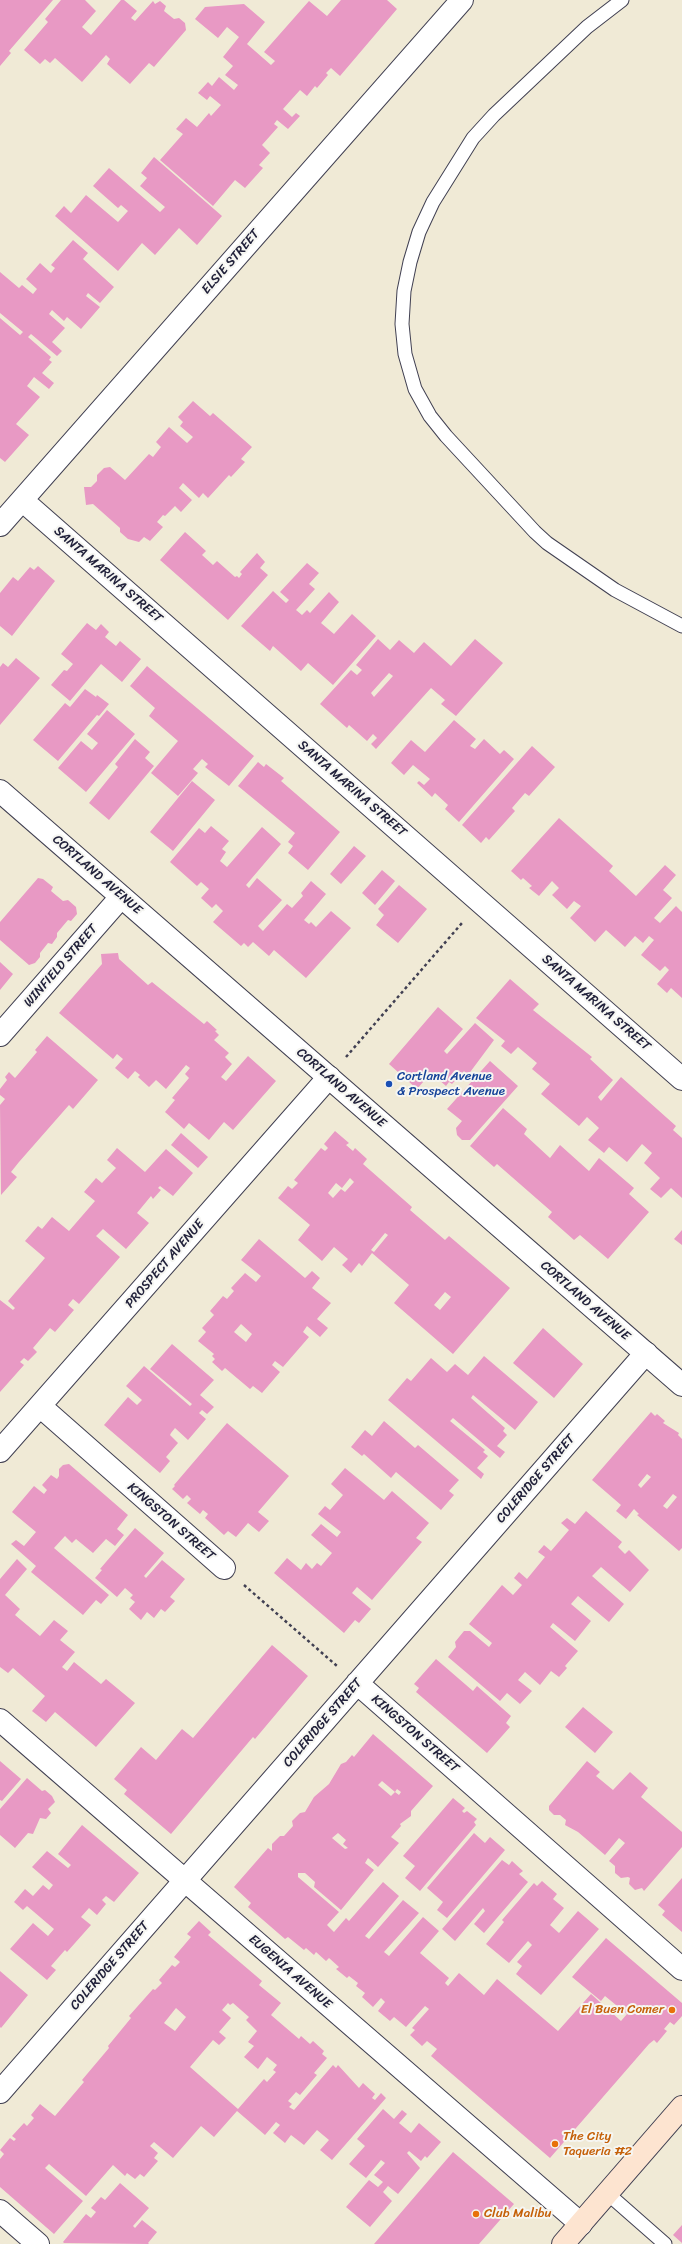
<!DOCTYPE html>
<style>
body{margin:0}
canvas{display:block;background:#f0ead6}
</style>
<canvas width="682" height="2244"></canvas>
<script>
const ctx = document.querySelector('canvas').getContext('2d');
ctx.lineJoin = 'round';
function fillPath(path, color) {
  ctx.fillStyle = color;
  ctx.fill(path, 'evenodd');
}
function poly(rows) {
  const path = new Path2D();
  for (const r of rows) {
    path.moveTo(r[0], r[1]);
    for (let i = 2; i < r.length; i += 2) path.lineTo(r[i], r[i + 1]);
  }
  return path;
}
function strokePath(path, color, width, dash) {
  ctx.strokeStyle = color;
  ctx.lineWidth = width;
  ctx.lineCap = dash ? 'butt' : 'round';
  ctx.setLineDash(dash || []);
  ctx.stroke(path);
}
function label(font, color, halo, rows, align = 'center') {
  ctx.font = font + ' Sriracha,sans-serif';
  ctx.lineWidth = 4;
  ctx.setLineDash([]);
  ctx.textBaseline = 'middle';
  ctx.strokeStyle = halo;
  ctx.fillStyle = color;
  for (const [text, x, y, turn = 0] of rows) {
    ctx.save();
    ctx.translate(x, y);
    ctx.rotate((+turn || 0) * Math.PI / 180);
    ctx.textAlign = isNaN(turn) ? turn : align;
    if (halo) ctx.strokeText(text, 0, 0);
    ctx.fillText(text, 0, 0);
    ctx.restore();
  }
}
fillPath(poly([
 [0,0,53,0,9,51,11,53,0,66],
 [61,0,85,0,96,11,82,27,91,35,121,0,124,0,137,11,131,18,135,21,153,1,155,4,160,1,166,6,164,11,174,19,179,18,185,23,186,30,154,67,149,63,130,84,107,64,110,59,106,55,82,82,55,58,50,63,45,59,40,64,24,50,48,22,45,19],
 [341,0,387,0,397,9,340,76,331,68,326,73,328,75,317,88,315,86,307,96,300,90,283,109,292,117,296,113,300,116,288,129,277,120,274,124,278,127,262,145,270,153,259,165,263,168,245,188,235,180,213,206,160,160,183,134,176,129,186,118,197,127,209,113,211,116,221,105,210,96,207,100,198,93,208,82,212,86,219,77,234,90,238,85,225,75,233,66,223,57,239,37,227,27,218,38,195,19,205,7,244,4,265,22,247,44,271,65,275,61,264,52,309,1,327,16],
 [154,157,222,216,197,245,179,228,155,255,142,243,118,271,55,216,64,206,71,213,86,195,118,222,128,211,121,205,118,208,93,186,109,168,160,212,165,207,140,186,147,178,141,173],
 [73,240,88,253,83,259,114,287,100,303,88,293,86,296,100,307,81,329,67,317,64,321,52,310,49,314,65,328,52,342,62,351,57,356,31,334,28,337,51,357,49,360,52,362,42,373,54,383,49,389,34,377,27,386,40,397,16,424,29,435,5,462,0,458,0,318,20,335,23,332,0,313,0,272,19,288,22,285,33,294,37,289,26,279,40,263,51,273,55,268,51,265],
 [193,401,210,416,213,413,252,447,241,459,245,462,231,477,229,475,208,498,203,493,199,498,183,483,179,488,192,500,181,512,175,506,165,516,163,515,157,522,163,527,150,541,144,537,139,542,128,539,120,532,120,528,93,504,86,505,84,487,91,487,97,481,97,475,104,468,110,467,125,480,149,454,153,457,161,447,156,442,169,427,187,443,193,437,180,426,183,422,178,417],
 [185,532,206,551,202,555,213,565,217,561,235,577,237,576,239,578,242,574,240,572,257,553,265,562,260,568,268,575,228,620,160,560],
 [307,563,319,573,309,584,315,589,296,610,302,615,307,610,310,613,329,592,339,602,321,623,334,634,352,614,376,636,333,685,308,663,301,671,273,646,270,651,241,626,273,591,286,603,289,600,280,592],
 [38,566,55,581,12,636,0,626,0,593,13,577,18,581,30,567,34,570],
 [87,623,96,630,101,624,109,632,105,637,116,646,120,641,141,659,122,682,101,664,70,701,51,685,64,670,67,671,73,664,61,654],
 [378,639,390,650,399,640,414,653,424,642,451,666,475,639,503,663,456,716,441,704,445,700,431,688,376,749,371,744,377,738,373,734,367,741,349,725,347,728,320,704,351,670,357,675,362,670,356,665],
 [389,673,393,676,374,697,371,693],
 [16,658,40,678,0,725,0,667,3,663,8,667],
 [147,666,254,756,229,786,205,767,208,764,202,759,193,769,198,773,178,796,151,773,178,741,149,716,155,708,130,686],
 [85,689,96,697,97,695,109,704,99,716,97,715,58,761,33,740,65,703,70,707],
 [107,710,135,734,86,792,58,768,81,741,92,750,98,743,87,734],
 [454,720,476,739,470,746,475,749,484,739,500,754,504,750,514,759,459,822,445,809,448,805,435,793,432,797,417,783,419,781,424,785,430,779,413,765,404,775,391,763,411,740,425,752],
 [135,739,150,752,145,758,154,766,109,820,89,803,118,767,115,764],
 [532,746,555,767,529,796,525,793,512,808,515,811,489,840,486,837,481,843,462,825],
 [258,762,264,767,266,764,284,778,281,781,340,832,308,870,288,853,293,846,288,842,295,833,238,786],
 [192,781,215,800,173,851,150,832],
 [559,818,613,866,609,871,636,896,665,865,676,875,663,890,672,898,654,918,660,923,676,906,682,912,682,998,671,988,667,993,657,984,669,970,665,966,660,971,641,955,654,940,649,936,643,943,635,936,625,947,606,930,595,942,570,918,581,906,574,901,567,909,552,895,559,888,552,881,539,896,529,888,532,886,523,878,521,880,511,871],
 [211,826,229,841,222,849,226,852,220,861,227,867,262,827,281,844,246,885,249,888,257,878,282,900,258,926,263,931,287,904,292,908,303,896,301,893,311,881,326,894,304,920,309,924,311,922,316,927,331,911,351,928,306,978,274,950,269,956,253,942,248,947,244,943,241,946,213,922,223,911,216,904,212,908,201,898,209,889,201,882,197,886,170,862,199,828,205,833],
 [354,846,366,856,341,884,330,874],
 [382,870,395,881,375,905,362,893],
 [38,878,43,879,53,887,51,891,63,901,68,900,76,907,77,914,71,921,68,920,57,933,57,937,52,944,48,943,40,953,40,957,35,963,29,965,0,940,0,922],
 [399,885,427,909,398,943,376,925,384,915,378,909],
 [118,953,119,959,148,985,152,982,204,1024,207,1021,217,1030,215,1031,219,1035,214,1040,229,1053,225,1057,232,1064,221,1077,226,1081,248,1056,276,1081,233,1130,224,1122,209,1140,189,1123,184,1129,165,1112,175,1100,172,1098,189,1078,185,1074,190,1068,186,1065,166,1089,156,1080,149,1087,138,1077,140,1075,135,1071,128,1079,115,1068,123,1059,117,1054,113,1059,59,1013,102,964,101,954],
 [0,962,13,974,0,990],
 [510,979,539,1004,533,1010,592,1057,590,1059,613,1080,598,1097,601,1101,621,1077,676,1126,673,1130,682,1138,682,1198,671,1188,661,1198,650,1189,660,1178,644,1163,652,1153,642,1144,627,1162,609,1147,604,1153,588,1140,599,1128,587,1117,579,1126,541,1094,550,1084,532,1069,537,1063,518,1047,511,1054,501,1046,505,1041,476,1018],
 [438,1007,463,1029,444,1051,447,1054,475,1023,494,1040,468,1075,464,1071,452,1084,449,1082,446,1086,431,1073,417,1089,389,1064],
 [47,1036,98,1080,73,1109,69,1105,19,1162,11,1172,17,1177,1,1195,0,1105,5,1099,0,1095,0,1089,7,1080,5,1077,9,1072,15,1078,37,1052,35,1050],
 [490,1061,518,1086,470,1140,462,1140,457,1135,456,1128,462,1121,447,1109],
 [503,1108,527,1129,524,1134,550,1158,560,1145,589,1171,599,1158,634,1188,629,1194,649,1212,608,1259,580,1235,574,1240,548,1217,552,1212,497,1164,494,1167,470,1146],
 [335,1131,349,1143,346,1145,353,1151,355,1148,367,1159,363,1164,412,1207,410,1210,445,1240,449,1236,510,1288,453,1354,394,1303,409,1285,372,1253,362,1266,359,1263,351,1273,342,1265,348,1259,334,1247,322,1261,298,1240,310,1225,278,1198,288,1186,292,1189,298,1183,294,1180,321,1148,325,1151,328,1148,324,1144],
 [350,1178,354,1182,345,1192,341,1189,333,1198,328,1193,336,1183,342,1188],
 [385,1233,388,1235,374,1252,371,1250],
 [445,1292,451,1297,440,1310,434,1305],
 [181,1133,208,1157,198,1168,171,1145],
 [117,1148,145,1172,166,1149,193,1173,173,1196,160,1186,158,1188,161,1190,153,1199,151,1196,137,1213,149,1223,126,1249,103,1229,96,1236,120,1257,79,1304,73,1299,68,1305,74,1310,55,1332,50,1328,33,1348,37,1352,28,1361,24,1358,20,1362,24,1365,0,1392,0,1300,13,1310,15,1308,8,1301,45,1258,25,1241,38,1226,42,1229,52,1217,69,1231,95,1201,84,1192,96,1178,102,1183,116,1168,107,1160],
 [682,1230,682,1245,674,1239],
 [259,1239,305,1278,312,1271,320,1278,312,1288,331,1303,317,1319,328,1328,320,1337,307,1326,303,1332,309,1337,283,1367,275,1361,272,1365,280,1372,262,1393,253,1386,250,1389,225,1368,222,1371,212,1362,215,1359,212,1356,214,1354,198,1341,206,1332,202,1328,214,1315,210,1311,223,1296,227,1299,234,1291,231,1288,245,1273,256,1282,261,1276,241,1260],
 [241,1324,252,1334,246,1342,234,1332],
 [543,1328,583,1364,554,1398,513,1363],
 [172,1344,214,1380,200,1395,214,1407,207,1414,202,1410,199,1413,206,1419,188,1440,175,1428,171,1433,170,1435,178,1443,166,1457,170,1461,160,1473,104,1425,128,1397,137,1405,142,1400,126,1386,144,1366,190,1406,192,1404,150,1369],
 [484,1356,538,1402,515,1430,473,1395,471,1398,505,1428,503,1431,507,1435,497,1446,505,1452,500,1458,453,1418,450,1421,485,1450,483,1452,488,1456,477,1468,484,1474,481,1479,388,1400,407,1378,411,1381,431,1358,447,1372,455,1364,468,1375],
 [651,1412,655,1416,657,1414,665,1421,663,1423,679,1433,678,1435,682,1439,682,1548,679,1551,637,1515,639,1514,634,1509,626,1519,616,1511,621,1505,592,1480],
 [647,1474,651,1477,641,1488,638,1485],
 [673,1494,677,1497,667,1509,663,1506],
 [384,1421,415,1448,418,1445,459,1480,449,1491,454,1495,441,1510,396,1472,391,1478,364,1454,362,1456,351,1447,365,1430,372,1436],
 [227,1423,289,1476,258,1512,269,1521,259,1532,248,1523,236,1537,228,1531,224,1535,205,1518,208,1514,203,1510,200,1514,187,1503,191,1499,187,1495,183,1499,172,1489,175,1486,174,1485],
 [69,1464,128,1515,117,1529,124,1535,115,1546,106,1539,93,1553,76,1539,72,1543,65,1536,54,1548,109,1595,101,1604,96,1600,83,1615,31,1572,36,1566,11,1544,16,1540,24,1546,36,1532,12,1512,34,1486,44,1494,47,1490,42,1485,51,1475,57,1479,59,1476,59,1469,63,1465],
 [345,1468,384,1500,392,1491,429,1523,416,1538,422,1542,372,1600,357,1587,352,1593,371,1609,359,1623,355,1620,344,1633,274,1573,287,1558,301,1570,306,1563,312,1569,317,1563,321,1566,332,1553,311,1535,321,1524,337,1537,341,1532,318,1514,325,1506,330,1510,343,1495,331,1484],
 [586,1511,622,1542,618,1547,625,1554,629,1550,649,1570,630,1592,601,1567,592,1576,624,1604,609,1622,578,1596,571,1604,591,1621,575,1641,553,1623,550,1627,578,1651,565,1666,567,1668,559,1677,551,1671,540,1685,525,1672,518,1680,532,1691,520,1704,507,1693,500,1701,448,1657,456,1647,455,1642,464,1631,470,1631,489,1647,492,1643,469,1624,502,1585,513,1595,522,1585,514,1578,519,1572,527,1579,545,1557,538,1552,544,1545,551,1551,569,1530,561,1523,567,1518,575,1524],
 [135,1528,164,1553,144,1576,146,1578,162,1560,185,1579,170,1597,175,1601,165,1612,161,1609,154,1618,147,1612,141,1620,129,1609,135,1602,130,1598,133,1595,125,1588,117,1597,95,1578,102,1570,100,1569],
 [17,1559,27,1569,5,1595,20,1609,15,1615,40,1636,54,1620,68,1631,60,1640,75,1652,62,1667,67,1671,74,1662,101,1684,106,1679,135,1703,96,1747,55,1712,46,1722,32,1711,45,1696,13,1668,8,1673,0,1667,0,1579],
 [272,1645,308,1676,255,1739,253,1737,171,1834,124,1794,127,1790,114,1779,141,1747,156,1760,182,1729,193,1738],
 [436,1659,473,1691,477,1686,511,1716,506,1723,510,1727,487,1753,416,1692,419,1688,414,1684],
 [583,1707,613,1732,595,1753,565,1727],
 [373,1734,433,1786,411,1811,411,1816,400,1824,401,1826,391,1837,399,1843,378,1867,368,1858,365,1863,374,1870,341,1910,314,1887,315,1882,305,1873,298,1873,298,1877,339,1912,327,1925,334,1932,346,1918,349,1921,383,1882,399,1896,365,1936,369,1939,403,1900,419,1913,384,1952,389,1956,423,1917,439,1931,420,1953,449,1978,445,1983,448,1986,459,1973,484,1995,497,1979,558,2031,591,1994,621,2021,627,2014,605,1996,601,2001,572,1977,606,1938,682,2003,682,2016,674,2025,670,2022,664,2029,667,2031,657,2043,654,2040,649,2044,550,2158,431,2056,437,2049,427,2041,422,2046,410,2035,415,2030,412,2028,429,2009,425,2006,406,2027,394,2017,390,2021,378,2011,385,2002,381,1998,373,2007,362,1997,365,1993,356,1986,358,1983,349,1976,347,1978,336,1969,339,1967,329,1958,326,1961,316,1952,314,1955,306,1948,304,1950,288,1937,285,1939,248,1907,251,1903,234,1887,268,1848,272,1851,272,1844,280,1836,284,1836,293,1826,292,1821,300,1813,305,1812,314,1797,329,1784,341,1764,346,1762,352,1755,354,1757],
 [382,1781,395,1792,397,1789,401,1792,399,1795,395,1792,391,1796,378,1785],
 [338,1833,346,1840,343,1844,348,1848,345,1849,332,1838],
 [0,1761,21,1779,2,1801,0,1800],
 [587,1761,600,1772,596,1776,613,1790,630,1772,648,1788,641,1797,682,1832,682,1847,644,1891,642,1888,635,1890,629,1884,630,1878,628,1877,621,1878,615,1873,615,1866,609,1861,625,1843,619,1838,605,1855,578,1832,565,1825,566,1820,560,1815,554,1815,549,1810,549,1806],
 [27,1778,42,1791,45,1790,52,1796,55,1802,48,1809,51,1813,46,1819,40,1818,33,1834,28,1833,15,1848,0,1835,0,1809],
 [453,1798,465,1808,462,1811,464,1813,467,1811,477,1819,474,1822,476,1825,420,1891,405,1878,415,1866,403,1856],
 [82,1825,139,1873,114,1902,106,1896,102,1900,106,1904,97,1915,89,1908,81,1917,91,1925,67,1952,65,1950,51,1966,56,1970,47,1980,10,1949,33,1923,48,1936,54,1929,27,1906,23,1910,14,1902,25,1889,33,1896,43,1885,49,1890,53,1885,32,1867,47,1851,68,1868,71,1865,58,1854],
 [474,1833,485,1843,490,1837,505,1850,447,1918,437,1910,443,1902,427,1888],
 [502,1860,509,1865,512,1861,523,1871,519,1874,528,1882,484,1933,474,1924,485,1911,483,1908,455,1941,442,1929],
 [682,1878,682,1932,662,1915,665,1911,658,1905],
 [542,1881,557,1894,553,1899,564,1908,550,1925,559,1933,578,1911,599,1929,541,1995,516,1974,522,1966,517,1962,532,1945,528,1941,509,1963,486,1944,504,1922,502,1920,534,1883,537,1886],
 [199,1921,211,1932,208,1935,262,1981,259,1985,281,2003,271,2015,299,2039,301,2036,310,2044,313,2041,324,2051,322,2054,327,2058,314,2073,317,2075,300,2095,296,2092,288,2101,292,2104,289,2107,294,2110,333,2065,336,2068,338,2065,359,2088,363,2083,375,2094,372,2098,375,2100,381,2093,386,2098,332,2160,320,2150,329,2140,317,2130,304,2145,291,2135,285,2143,273,2133,280,2125,276,2122,265,2135,237,2111,214,2137,201,2126,173,2158,154,2142,150,2146,158,2153,154,2158,158,2161,144,2177,140,2174,135,2179,127,2173,125,2176,113,2165,86,2196,49,2164,45,2168,83,2201,54,2234,0,2187,0,2159,4,2154,0,2150,10,2138,14,2141,16,2139,12,2136,24,2123,27,2126,34,2118,31,2115,40,2104,55,2116,84,2082,82,2080,109,2048,108,2046,131,2018,129,2016,153,1989,155,1990,162,1983,159,1980,172,1965,175,1967,180,1962,174,1957,191,1937,187,1934],
 [228,2003,230,2005,233,2003,249,2017,246,2020,257,2031,248,2042,254,2046,244,2057,258,2069,267,2057,277,2065,273,2070,276,2072,267,2082,264,2079,238,2109,190,2067,213,2040,219,2045,226,2038,219,2032,231,2018,222,2010],
 [176,2008,186,2017,175,2031,164,2023],
 [0,1971,28,1995,1,2028,0,2027],
 [383,2109,394,2119,402,2110,407,2114,399,2123,411,2133,419,2123,441,2142,427,2158,425,2156,421,2161,409,2151,407,2153,420,2168,398,2194,388,2186,383,2192,392,2201,370,2227,346,2207,369,2180,378,2187,383,2182,374,2175,385,2163,381,2160,366,2178,349,2164,365,2146,357,2139],
 [453,2152,514,2204,479,2244,374,2244],
 [120,2183,149,2208,133,2226,135,2228,142,2220,157,2232,148,2243,149,2244,64,2243,63,2242,86,2214,91,2218,96,2212,91,2208,101,2197,105,2200],
 [682,2225,682,2243,673,2235]
]), '#e899c4');
const service = poly([
 [622,0,587,27,494,115,473,138,433,202,419,232,410,262,404,291,402,324,405,354,415,389,430,416,446,436,535,532,547,543,615,590,682,626],
 [607,2193,665,2244]
]);
const minor = poly([
 [22,500,682,1079],
 [0,525,462,0],
 [0,1035,121,897],
 [40,1406,224,1568],
 [0,1451,329,1077],
 [357,1683,682,1969],
 [0,1720,581,2224],
 [0,2092,646,1353],
 [0,2211,38,2244]
]);
const tertiary = poly([
 [0,791,682,1385]
]);
const secondary = poly([
 [563,2244,682,2107]
]);
strokePath(service, '#414052', 15);
strokePath(minor, '#414052', 24);
strokePath(tertiary, '#414052', 24);
strokePath(secondary, '#414052', 24);
strokePath(poly([
 [346,1057,462,923],
 [244,1585,337,1666]
]), '#414052', 2.5, [3, 3]);
strokePath(service, '#fff', 13);
strokePath(minor, '#fff', 22);
strokePath(tertiary, '#fff', 22);
strokePath(secondary, '#fde4d0', 22);
for (const [x, y, r, color] of [
 [389,1084,4,"#1a4fb4"],
 [672,2010,4,"#e8710a"],
 [555,2144,4,"#e8710a"],
 [476,2214,4,"#e8710a"]
]) {
  const dot = new Path2D();
  dot.arc(x, y, r, 0, 2 * Math.PI);
  ctx.fillStyle = color;
  ctx.fill(dot);
  strokePath(dot, '#f6f6f2', 1.5);
}
label('13px', '#22223b', '#f6f6f2', [
 ["ELSIE STREET",231,262,-49],
 ["SANTA MARINA STREET",108,575,41],
 ["SANTA MARINA STREET",352,789,41],
 ["CORTLAND AVENUE",97,875,41],
 ["WINFIELD STREET",61,966,-49],
 ["SANTA MARINA STREET",596,1003,41],
 ["CORTLAND AVENUE",341,1088,41],
 ["PROSPECT AVENUE",165,1264,-49],
 ["CORTLAND AVENUE",585,1301,41],
 ["COLERIDGE STREET",536,1479,-49],
 ["KINGSTON STREET",171,1522,41],
 ["COLERIDGE STREET",323,1723,-49],
 ["KINGSTON STREET",415,1734,41],
 ["COLERIDGE STREET",110,1966,-49],
 ["EUGENIA AVENUE",290,1972,41]
]);
label('13px', '#164399', '#f6f6f2', [
 ["Cortland Avenue",397,1077],
 ["& Prospect Avenue",397,1092]
], 'left');
label('13px', '#c56008', '#f6f6f2', [
 ["El Buen Comer",664,2010,"right"],
 ["The City",563,2137],
 ["Taqueria #2",563,2152],
 ["Club Malibu",484,2214]
], 'left');
</script>
